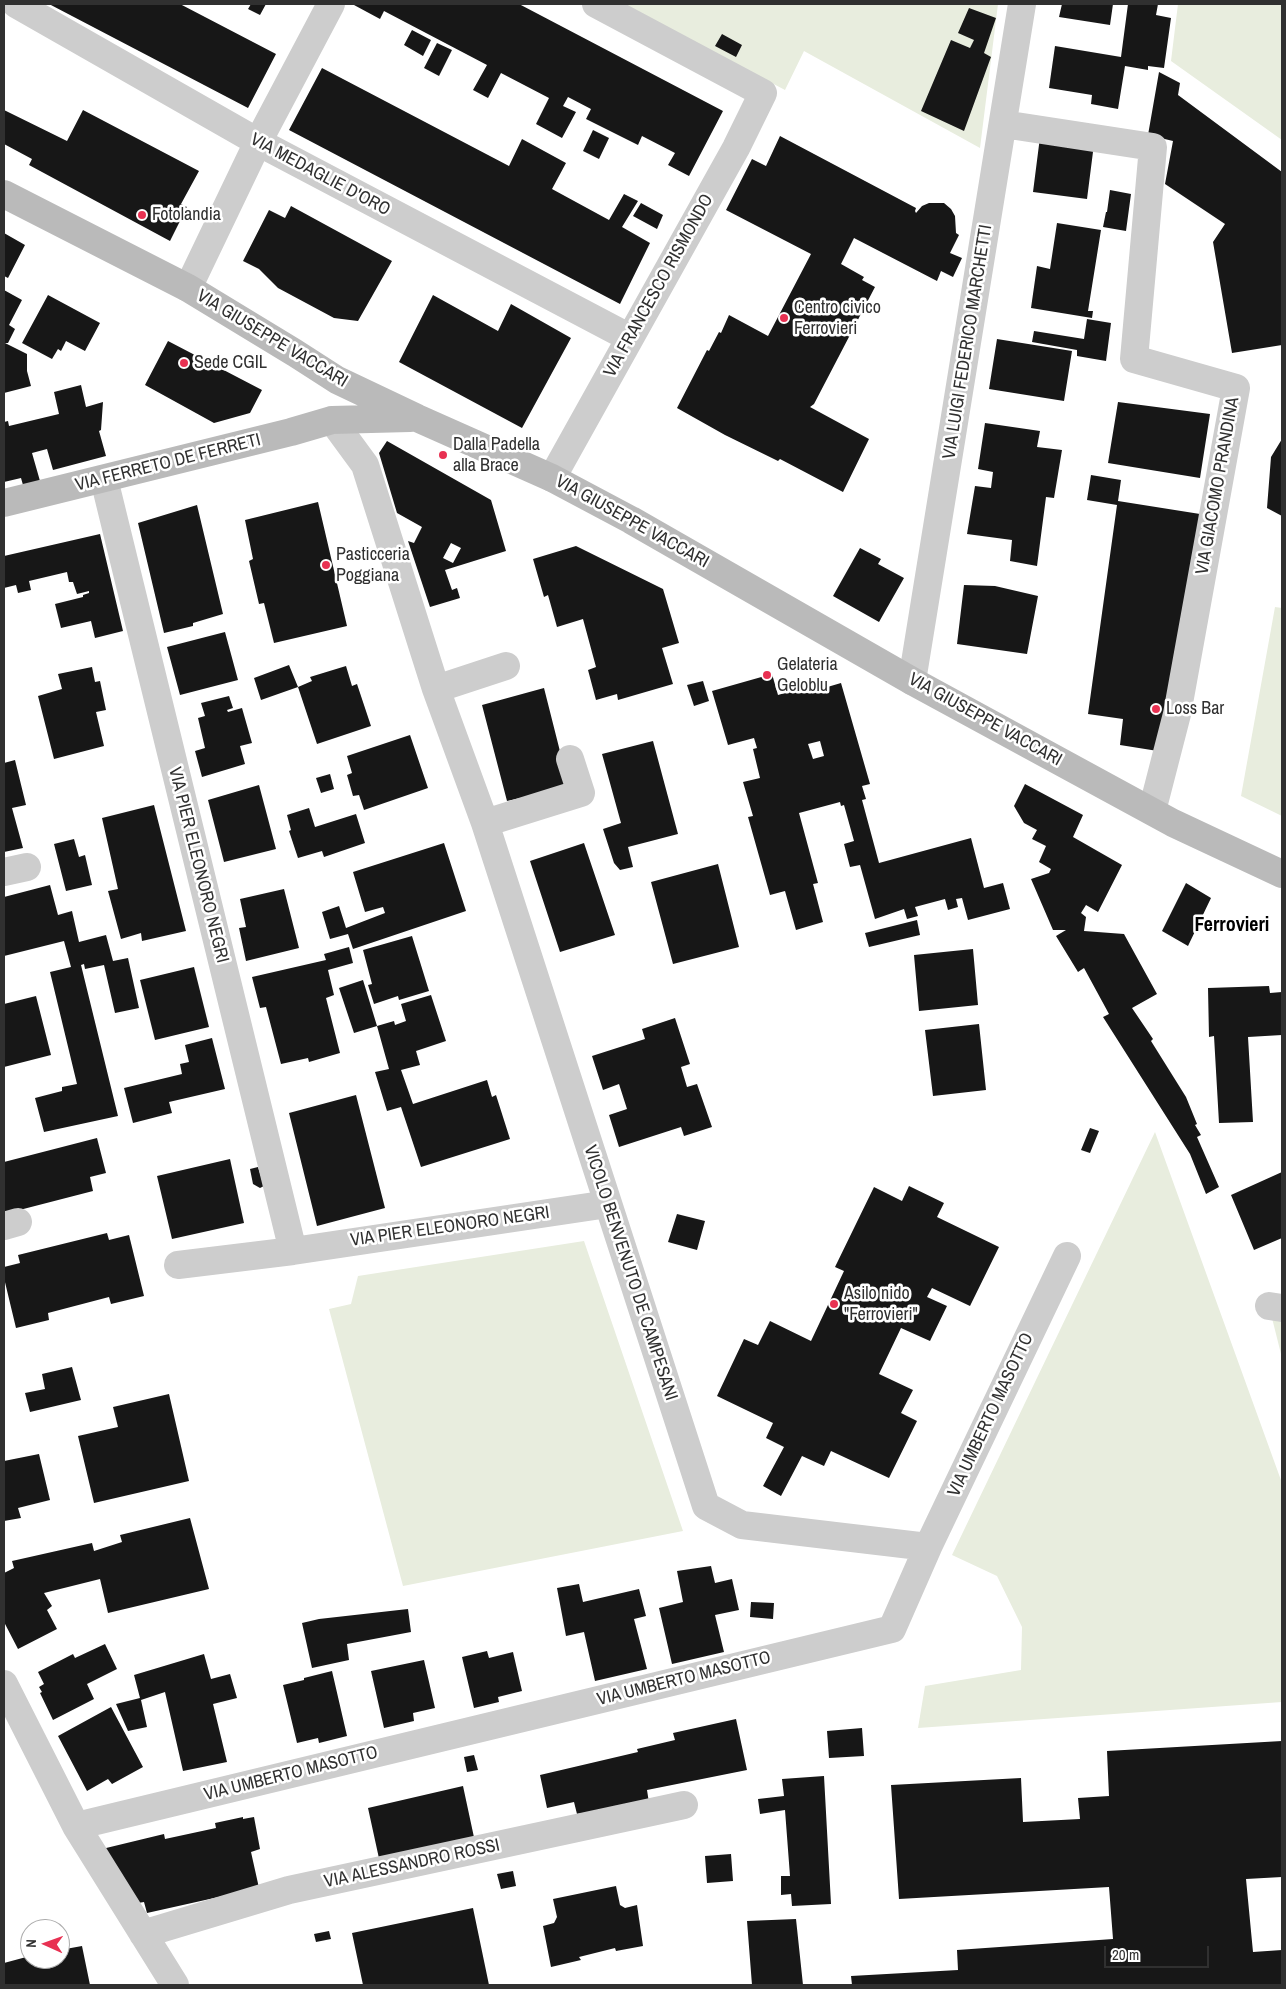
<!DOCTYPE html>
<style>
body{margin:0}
#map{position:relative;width:1286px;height:1989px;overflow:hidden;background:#fff;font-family:"Archivo Narrow",sans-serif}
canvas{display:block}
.frame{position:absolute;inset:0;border:5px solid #303030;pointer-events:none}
.north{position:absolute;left:20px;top:1919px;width:50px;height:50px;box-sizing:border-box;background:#fff;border:1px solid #acacac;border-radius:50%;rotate:272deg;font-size:14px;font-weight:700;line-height:20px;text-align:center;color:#303030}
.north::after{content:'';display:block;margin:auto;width:18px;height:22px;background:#e83152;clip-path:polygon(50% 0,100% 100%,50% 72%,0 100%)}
.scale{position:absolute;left:1104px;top:1946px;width:105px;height:22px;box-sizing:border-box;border:2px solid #303030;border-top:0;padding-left:6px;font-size:15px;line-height:18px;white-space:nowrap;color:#303030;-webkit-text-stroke:4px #fff;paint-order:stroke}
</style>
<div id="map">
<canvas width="1286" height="1989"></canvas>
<div class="frame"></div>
<div class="north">N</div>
<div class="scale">20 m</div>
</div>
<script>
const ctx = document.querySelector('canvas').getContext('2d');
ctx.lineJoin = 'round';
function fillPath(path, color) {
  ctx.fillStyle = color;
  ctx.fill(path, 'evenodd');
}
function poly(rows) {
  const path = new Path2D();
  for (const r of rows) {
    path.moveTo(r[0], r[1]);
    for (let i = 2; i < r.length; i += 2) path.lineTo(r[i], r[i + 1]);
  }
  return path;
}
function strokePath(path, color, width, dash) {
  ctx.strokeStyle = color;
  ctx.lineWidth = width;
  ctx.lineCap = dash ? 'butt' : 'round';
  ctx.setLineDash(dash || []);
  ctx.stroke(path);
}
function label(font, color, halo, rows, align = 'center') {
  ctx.font = font + ' "Archivo Narrow",sans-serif';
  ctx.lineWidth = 5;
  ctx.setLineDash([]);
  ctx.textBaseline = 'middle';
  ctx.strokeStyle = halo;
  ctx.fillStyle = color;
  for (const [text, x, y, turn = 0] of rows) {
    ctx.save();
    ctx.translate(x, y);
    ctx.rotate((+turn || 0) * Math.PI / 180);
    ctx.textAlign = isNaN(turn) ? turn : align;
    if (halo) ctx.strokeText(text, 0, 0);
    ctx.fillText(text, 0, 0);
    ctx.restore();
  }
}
fillPath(poly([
 [622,4,998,4,980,148,804,51,785,90],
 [1178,4,1282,4,1282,140,1171,61],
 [1275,607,1282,608,1282,816,1241,796],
 [1155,1132,1282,1483,1282,1702,918,1728,925,1686,1021,1670,1022,1627,997,1576,952,1555],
 [584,1241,683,1531,403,1586,329,1309,351,1304,358,1276],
 [1269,1306,1282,1307,1282,1358]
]), '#e8edde');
fillPath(poly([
 [49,4,180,4,276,54,248,108],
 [251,4,266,4,260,15,248,9],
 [355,4,519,4,723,111,689,176,668,165,675,153,642,136,638,145,586,119,591,109,568,97,563,106,576,112,562,138,536,124,549,98,501,73,488,98,473,90,487,65,384,11,380,19,354,5],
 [1062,4,1113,4,1110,25,1059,17],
 [1128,4,1158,4,1156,15,1171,18,1164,68,1148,66,1148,70,1125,66,1118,109,1091,104,1092,95,1049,88,1055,46,1121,57],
 [969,8,996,18,984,53,991,57,964,131,921,111,951,40,970,48,974,40,958,33],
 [412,30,431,40,423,56,404,45],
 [722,34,742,45,736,57,715,46],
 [437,43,452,50,439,76,424,68],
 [322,68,509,166,522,139,566,163,552,189,609,220,624,194,638,201,622,227,650,243,620,304,289,130],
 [1159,72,1180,83,1178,95,1282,172,1282,345,1232,353,1213,242,1225,224,1165,184,1173,141,1148,135],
 [4,110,67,141,83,110,199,171,181,204,187,207,170,241,29,165,32,159,4,144],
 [593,130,609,138,599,159,583,151],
 [780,136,916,208,915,211,916,213,922,206,929,203,944,203,951,209,955,216,956,233,959,235,950,253,962,258,953,277,941,271,937,281,854,238,841,264,864,277,862,280,875,287,814,404,810,407,869,439,843,492,780,459,778,461,725,435,677,408,707,350,709,351,719,332,721,333,729,315,768,336,811,254,726,210,752,159,766,166],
 [1040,137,1094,144,1087,199,1033,192],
 [1110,190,1131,194,1126,231,1103,227,1106,212,1107,212],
 [641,203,663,215,657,229,633,216],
 [291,206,392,261,358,321,334,318,278,288,259,269,243,261,269,210,285,218],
 [1057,223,1101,230,1088,311,1093,311,1092,318,1031,308,1037,266,1050,269],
 [4,233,25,245,8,278,4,276],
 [4,290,22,300,9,325,15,329,8,343,5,343,27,354,27,371,31,386,4,393],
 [48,295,100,323,85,351,66,341,61,351,58,349,52,359,22,343],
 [433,295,498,331,511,304,571,338,522,428,399,362],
 [1087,319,1111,323,1106,361,1077,356,1077,350,1032,342,1034,331,1084,339],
 [997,339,1072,351,1064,401,989,389],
 [168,341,262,390,250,413,214,423,145,385],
 [81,385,86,407,103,402,101,430,99,431,106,456,53,470,47,449,32,453,40,481,23,485,21,478,4,482,4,422,8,421,9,426,59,414,54,392],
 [1118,402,1210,414,1200,478,1108,463],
 [985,423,1040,431,1037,447,1062,450,1054,498,1046,497,1037,566,1010,561,1012,540,967,534,975,486,991,488,993,472,978,469],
 [1282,439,1282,516,1267,508,1271,457],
 [387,441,491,500,506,551,445,570,452,590,457,588,460,598,430,607,408,541,414,543,422,527,397,513,379,453],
 [451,543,461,548,453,563,443,558],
 [1091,475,1121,480,1118,501,1200,514,1164,752,1120,745,1123,719,1088,714,1117,505,1087,500],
 [318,502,347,626,274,643,264,603,259,604,249,561,253,559,245,520],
 [197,505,223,614,193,623,193,626,164,633,138,523],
 [100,534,123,631,95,638,91,621,61,628,55,604,83,597,83,595,89,593,89,591,77,594,73,582,69,582,67,572,29,581,31,590,18,593,16,585,4,588,4,556],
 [576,546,663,589,679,643,662,648,673,684,618,700,617,694,596,700,588,670,596,667,583,619,557,627,548,595,544,597,533,559],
 [860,548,881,559,878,564,904,578,879,622,833,596],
 [964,585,995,586,1038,596,1027,654,957,644],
 [225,632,238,680,180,695,167,647],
 [289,665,298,687,261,700,254,678],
 [346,666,352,686,357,684,371,726,317,744,298,687,312,681,310,677],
 [92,667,95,682,100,681,106,710,96,712,104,746,54,759,38,696,62,689,58,674],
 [772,674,778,695,805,687,807,693,841,683,870,784,862,786,866,799,862,800,879,863,971,838,984,888,1003,883,1010,909,968,920,962,898,956,899,958,907,948,910,945,899,915,907,918,916,907,919,904,909,875,919,860,865,850,867,844,844,854,841,844,805,841,806,840,802,799,813,818,883,813,884,823,922,796,930,785,891,770,895,748,817,753,816,743,782,760,778,753,749,757,748,754,738,728,745,712,691],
 [820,741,824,756,813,759,808,744],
 [703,681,709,701,694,706,687,685],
 [544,688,569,787,507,801,482,705],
 [229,696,233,708,227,710,228,712,242,708,252,743,240,746,245,764,202,777,195,751,205,748,198,718,205,716,201,703],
 [410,735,428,788,364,810,359,795,353,796,347,775,352,773,347,756],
 [653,741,678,834,628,847,633,867,620,870,614,863,603,829,621,823,602,754],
 [15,760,26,805,12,808,23,848,4,852,4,763],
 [330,774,334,789,321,793,316,778],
 [1025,784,1083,815,1073,837,1122,865,1098,912,1086,905,1081,913,1086,917,1084,931,1124,934,1157,994,1132,1008,1153,1039,1151,1041,1186,1097,1197,1124,1195,1125,1201,1135,1197,1137,1219,1187,1206,1194,1190,1154,1103,1017,1109,1014,1084,968,1078,972,1056,936,1066,930,1053,930,1031,879,1049,873,1051,869,1039,862,1046,846,1032,839,1037,830,1024,823,1014,806],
 [259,785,276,849,224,862,208,800],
 [154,805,186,931,142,941,141,933,121,939,108,891,118,889,102,818],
 [309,808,315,827,356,814,365,843,324,857,322,851,298,858,289,831,291,830,287,815],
 [74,839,79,857,85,855,92,885,66,891,54,844],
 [444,843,466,911,353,949,348,934,330,939,322,912,339,906,346,928,385,913,383,907,365,912,353,872],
 [584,843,615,935,560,952,530,861],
 [718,864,739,947,673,964,651,882],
 [1186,883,1211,898,1188,946,1162,931],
 [50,885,58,915,72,911,79,942,106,935,113,961,128,958,139,1008,115,1013,104,965,85,969,84,964,81,965,118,1116,44,1132,35,1098,62,1091,62,1087,77,1084,50,972,71,967,64,941,4,956,4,897],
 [284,889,299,948,246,961,239,928,246,927,240,899],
 [917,920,920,935,869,947,865,933],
 [412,936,429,991,399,1000,398,996,374,1004,368,985,372,984,363,950],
 [349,947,353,963,328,970,334,995,326,998,340,1053,309,1062,308,1058,281,1064,266,1007,260,1008,252,977,326,960,324,954],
 [973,949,978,1005,919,1011,914,955],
 [194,967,209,1027,155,1040,140,980],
 [363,980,377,1026,394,1021,395,1025,406,1021,401,1004,431,995,446,1041,416,1051,420,1065,401,1070,413,1104,487,1080,492,1097,496,1095,510,1139,421,1167,401,1107,387,1111,375,1072,389,1069,377,1026,354,1033,339,988],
 [1269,986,1270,993,1282,992,1282,1035,1248,1037,1253,1122,1219,1123,1214,1036,1209,1037,1208,988],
 [36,996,51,1055,4,1067,4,1004],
 [675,1018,690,1064,681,1067,687,1087,697,1084,712,1127,684,1136,681,1127,619,1147,609,1115,627,1109,619,1084,603,1090,592,1056,645,1039,642,1029],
 [979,1024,986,1090,933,1096,925,1030],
 [212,1038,225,1089,169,1102,172,1113,133,1123,124,1088,182,1074,180,1064,189,1062,185,1045],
 [356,1095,385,1208,317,1226,289,1113],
 [1090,1128,1099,1131,1090,1153,1081,1150],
 [97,1138,106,1173,90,1177,93,1191,4,1214,4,1162],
 [230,1159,244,1223,172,1239,157,1176],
 [258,1167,264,1186,260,1188,253,1184,250,1169],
 [1282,1172,1282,1238,1254,1250,1231,1195],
 [909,1186,944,1203,937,1217,999,1247,970,1306,932,1288,927,1297,947,1306,930,1341,901,1328,879,1374,913,1390,901,1413,917,1421,889,1478,831,1451,824,1466,802,1456,781,1496,763,1486,784,1447,766,1438,773,1423,717,1396,744,1339,758,1345,770,1321,811,1341,844,1271,835,1267,874,1187,902,1201],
 [677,1214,705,1221,697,1250,668,1242],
 [107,1233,109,1240,129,1235,144,1296,111,1304,109,1297,48,1313,49,1320,16,1328,4,1278,4,1267,20,1263,18,1255],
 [72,1367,81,1400,30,1412,25,1393,45,1389,42,1374],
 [169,1394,189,1481,94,1503,78,1436,118,1427,113,1407],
 [39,1454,50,1500,18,1508,21,1518,4,1521,4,1461],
 [190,1518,209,1589,108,1613,100,1579,44,1593,52,1606,47,1610,57,1629,18,1649,4,1622,4,1573,14,1568,12,1561,92,1543,94,1551,122,1542,120,1535],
 [711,1566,715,1583,732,1579,739,1610,715,1615,724,1652,672,1664,659,1608,683,1602,677,1571],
 [579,1584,583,1602,639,1589,646,1616,634,1619,647,1669,595,1681,584,1632,566,1636,557,1588],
 [751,1602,774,1603,773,1619,750,1617],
 [408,1609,411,1632,347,1644,349,1660,312,1668,302,1623,319,1619],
 [105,1644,117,1669,87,1684,94,1699,53,1720,40,1693,42,1692,39,1687,44,1684,38,1672,73,1654,75,1658],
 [487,1651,489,1658,513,1652,522,1691,498,1697,499,1702,474,1708,462,1657],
 [204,1654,211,1679,230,1674,237,1698,213,1704,227,1762,183,1771,165,1692,141,1700,147,1727,128,1731,116,1704,140,1698,134,1675],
 [424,1660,435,1708,413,1713,414,1721,384,1728,371,1671],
 [332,1671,347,1736,319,1743,318,1738,297,1743,283,1685,304,1680,304,1678],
 [111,1707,143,1767,112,1784,108,1779,87,1791,58,1736],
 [736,1719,747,1770,647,1790,649,1803,577,1814,574,1802,547,1808,540,1775,638,1752,637,1749,675,1740,673,1733],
 [862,1728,864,1756,829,1758,827,1731],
 [1282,1741,1282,1877,1246,1879,1253,1952,1282,1950,1282,1985,852,1985,851,1976,958,1970,957,1950,1113,1939,1109,1887,899,1899,891,1785,1021,1778,1023,1822,1080,1819,1078,1798,1109,1796,1107,1751],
 [474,1755,478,1770,467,1772,464,1757],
 [824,1776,831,1904,792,1906,791,1894,781,1895,781,1876,790,1876,785,1810,760,1814,758,1799,784,1796,782,1779],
 [463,1786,475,1842,380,1863,368,1808],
 [243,1817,243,1819,254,1817,260,1849,251,1852,259,1888,147,1913,144,1902,138,1903,102,1849,164,1834,165,1839,216,1828,215,1823],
 [731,1854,733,1881,707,1883,705,1856],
 [513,1871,516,1886,501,1889,497,1874],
 [616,1886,620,1905,625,1908,637,1905,643,1946,616,1951,615,1948,579,1957,581,1960,551,1967,543,1926,554,1923,557,1917,553,1899],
 [473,1908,489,1985,363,1985,352,1933],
 [796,1919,803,1985,752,1985,747,1921],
 [329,1931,331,1939,316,1942,314,1934],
 [82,1946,90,1985,4,1985,4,1963,30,1956,30,1959,60,1959,60,1950]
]), '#171717');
strokePath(poly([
 [16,4,258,142,630,338],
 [1003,124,1153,147,1134,359,1236,388,1177,714,1152,811],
 [188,288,258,142,331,4],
 [332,420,365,465,436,689,485,823,706,1506,742,1525,928,1547],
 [552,478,736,148,763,93,596,4],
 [104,479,293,1251],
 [912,681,1022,4],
 [436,689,506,666],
 [485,823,581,793,570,759],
 [4,872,27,867],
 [4,1226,18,1222],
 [178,1265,293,1251,608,1204],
 [1269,1306,1282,1308],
 [4,1684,76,1826,175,1985],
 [76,1826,892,1629,928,1547,1067,1256],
 [143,1934,289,1890,684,1805]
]), '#cdcdcd', 28);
strokePath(poly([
 [4,194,188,288,295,353,337,380,417,418,552,478,631,520,912,681,1173,823,1282,874],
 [4,503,291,432,332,420,410,418]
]), '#bababa', 28);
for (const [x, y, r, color] of [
 [142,215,5,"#e83152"],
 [784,318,5,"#e83152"],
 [184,363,5,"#e83152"],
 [443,455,5,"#e83152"],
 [326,565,5,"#e83152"],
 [767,675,5,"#e83152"],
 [1156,709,5,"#e83152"],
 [834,1304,5,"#e83152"]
]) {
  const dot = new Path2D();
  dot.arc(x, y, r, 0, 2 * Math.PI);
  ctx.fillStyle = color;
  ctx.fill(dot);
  strokePath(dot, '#fff', 2);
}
label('18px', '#303030', '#fff', [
 ["VIA MEDAGLIE D'ORO",320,175,28],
 ["VIA FRANCESCO RISMONDO",659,286,-61],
 ["VIA GIUSEPPE VACCARI",272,339,31],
 ["VIA LUIGI FEDERICO MARCHETTI",968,342,-81],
 ["VIA FERRETO DE FERRETI",168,463,-14],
 ["VIA GIACOMO PRANDINA",1218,486,-80],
 ["VIA GIUSEPPE VACCARI",632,522,29],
 ["VIA GIUSEPPE VACCARI",985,720,29],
 ["VIA PIER ELEONORO NEGRI",198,865,76],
 ["VIA PIER ELEONORO NEGRI",450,1227,-8],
 ["VICOLO BENVENUTO DE CAMPESANI",630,1273,72],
 ["VIA UMBERTO MASOTTO",991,1415,-65],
 ["VIA UMBERTO MASOTTO",684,1679,-14],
 ["VIA UMBERTO MASOTTO",291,1774,-14],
 ["VIA ALESSANDRO ROSSI",412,1864,-12]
]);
label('18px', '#303030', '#fff', [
 ["Fotolandia",152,215],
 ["Centro civico",794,308],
 ["Ferrovieri",794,329],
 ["Sede CGIL",194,363],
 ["Dalla Padella",453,445],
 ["alla Brace",453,466],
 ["Pasticceria",336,555],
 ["Poggiana",336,576],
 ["Gelateria",777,665],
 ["Geloblu",777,686],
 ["Loss Bar",1166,709],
 ["Asilo nido",844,1294],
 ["\"Ferrovieri\"",844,1315]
], 'left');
label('bold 20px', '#000', '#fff', [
 ["Ferrovieri",1232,926]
]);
</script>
